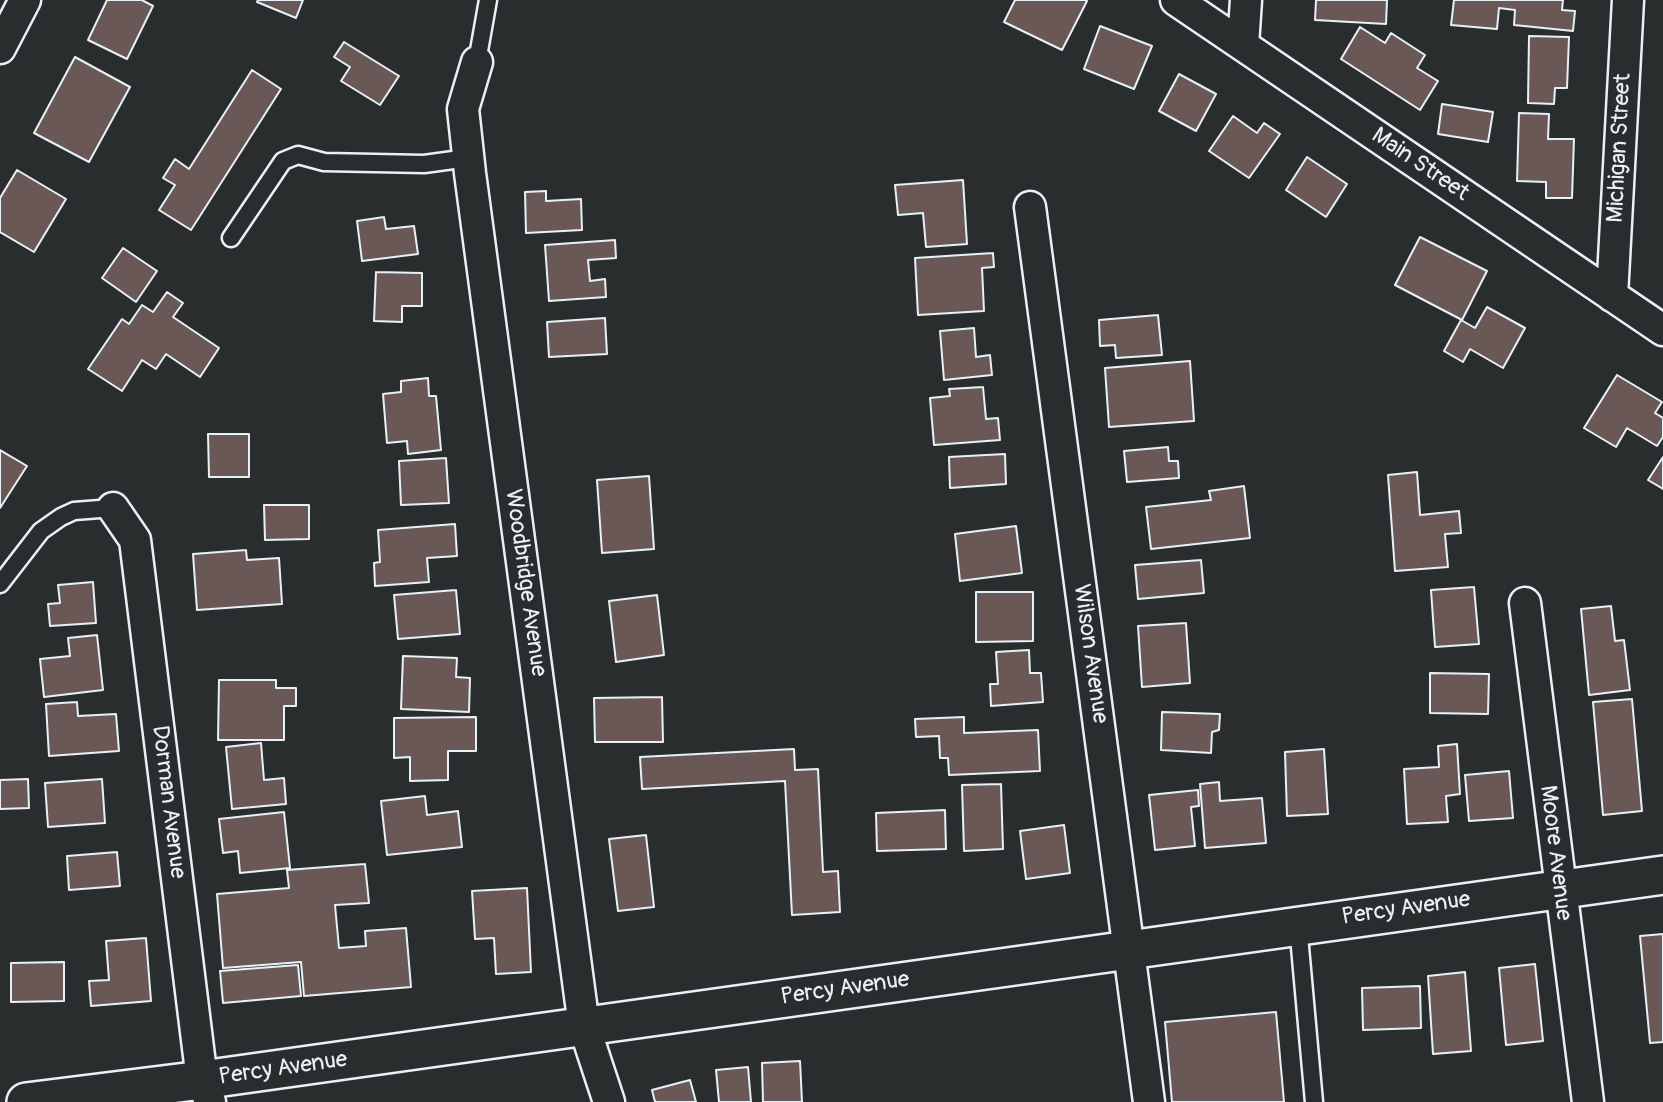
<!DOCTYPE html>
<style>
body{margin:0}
canvas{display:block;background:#2a2d2e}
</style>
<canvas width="1663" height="1102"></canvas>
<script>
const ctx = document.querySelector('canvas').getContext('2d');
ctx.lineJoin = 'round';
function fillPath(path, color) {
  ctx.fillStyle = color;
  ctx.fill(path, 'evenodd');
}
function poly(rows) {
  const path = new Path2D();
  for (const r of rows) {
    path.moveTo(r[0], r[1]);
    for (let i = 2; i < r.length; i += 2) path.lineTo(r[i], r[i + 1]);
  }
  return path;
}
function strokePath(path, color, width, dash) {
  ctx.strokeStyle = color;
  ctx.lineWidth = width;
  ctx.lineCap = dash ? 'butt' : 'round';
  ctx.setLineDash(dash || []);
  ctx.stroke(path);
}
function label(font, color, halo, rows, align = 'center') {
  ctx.font = font + ' Pangolin,sans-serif';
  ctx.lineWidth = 7;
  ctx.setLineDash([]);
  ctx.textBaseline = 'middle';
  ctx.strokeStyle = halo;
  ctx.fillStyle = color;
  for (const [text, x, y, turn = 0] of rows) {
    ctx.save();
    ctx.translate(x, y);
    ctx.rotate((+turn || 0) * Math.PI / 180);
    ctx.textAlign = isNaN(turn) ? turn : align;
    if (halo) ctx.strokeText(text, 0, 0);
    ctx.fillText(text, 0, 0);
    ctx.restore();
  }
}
const building = poly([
 [107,0,142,0,153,6,127,59,88,40,107,0],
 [258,0,303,0,296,18,257,2,258,0],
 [1015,0,1085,0,1087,1,1062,50,1004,22,1015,0],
 [1316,0,1387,0,1386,24,1315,20,1316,0],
 [1454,0,1563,0,1562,10,1575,11,1573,31,1514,25,1515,10,1499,8,1497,29,1451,25,1454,0],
 [1100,26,1152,46,1134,89,1084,69,1100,26],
 [1360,27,1385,43,1391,33,1425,55,1417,68,1438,81,1420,110,1341,59,1360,27],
 [1529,36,1569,37,1567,88,1555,88,1554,104,1528,103,1529,36],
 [344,42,399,76,380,105,341,81,350,67,334,57,344,42],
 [75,57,130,87,89,162,34,133,75,57],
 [252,70,281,89,191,230,159,210,175,185,163,178,175,159,189,169,252,70],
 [1179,74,1216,94,1196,131,1159,111,1179,74],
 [1442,104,1493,112,1488,142,1438,134,1442,104],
 [1519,113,1549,114,1548,139,1574,139,1572,198,1546,198,1546,182,1517,181,1519,113],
 [1233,116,1257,133,1264,123,1280,134,1249,178,1209,151,1233,116],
 [1307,157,1347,184,1326,217,1286,190,1307,157],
 [17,170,66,199,34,252,0,232,0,198,17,170],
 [963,180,967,244,926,247,923,213,898,215,895,185,963,180],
 [546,191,546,201,581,199,582,230,526,233,525,192,546,191],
 [384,217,386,229,414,226,418,254,362,261,357,221,384,217],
 [1420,237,1487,271,1462,320,1395,285,1420,237],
 [615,240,616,258,588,260,590,281,605,279,606,297,549,301,545,245,615,240],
 [123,248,157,271,136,302,102,278,123,248],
 [993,253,994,267,982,268,984,311,918,315,915,258,993,253],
 [376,272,422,273,422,306,402,306,402,322,374,321,376,272],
 [167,292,183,303,173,317,219,348,200,377,166,354,156,369,142,360,122,391,88,369,122,319,129,324,142,305,153,312,167,292],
 [1487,307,1525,328,1503,368,1470,349,1463,362,1444,351,1461,320,1475,328,1487,307],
 [1158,315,1162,355,1116,358,1115,345,1100,346,1099,320,1158,315],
 [605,318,607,354,549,357,547,322,605,318],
 [974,328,976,357,990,355,992,375,944,380,940,331,974,328],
 [1190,361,1194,421,1109,427,1105,368,1190,361],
 [1617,375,1662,402,1655,413,1663,418,1663,437,1657,446,1627,428,1616,447,1584,428,1617,375],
 [428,378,429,396,436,396,441,450,408,454,407,441,387,443,383,394,401,392,401,381,428,378],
 [983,387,986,419,998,418,1000,440,934,445,930,398,950,396,949,389,983,387],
 [208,434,249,434,249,477,209,477,208,434],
 [1168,447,1169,461,1178,461,1179,478,1127,482,1124,451,1168,447],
 [0,450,27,466,0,508,0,450],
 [1005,454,1006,484,950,488,949,457,1005,454],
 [1663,457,1663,489,1648,480,1663,457],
 [446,458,449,503,401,505,399,461,446,458],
 [1417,472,1420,515,1459,511,1461,533,1445,534,1448,567,1395,571,1388,475,1417,472],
 [649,476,654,549,602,553,597,480,649,476],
 [1244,486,1250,538,1151,549,1146,507,1211,500,1209,491,1244,486],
 [264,505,309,505,309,539,265,540,264,505],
 [455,524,457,556,427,558,429,582,375,586,374,563,380,562,378,530,455,524],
 [1016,526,1022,573,960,581,955,534,1016,526],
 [246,550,247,560,279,558,282,604,197,610,193,554,246,550],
 [1201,560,1204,593,1138,599,1135,565,1201,560],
 [93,582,96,623,50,626,48,604,60,603,58,585,93,582],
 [1474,587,1479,644,1435,647,1431,590,1474,587],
 [456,590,460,634,398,639,394,595,456,590],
 [976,592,1033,592,1033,641,976,642,976,592],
 [657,595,664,655,616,662,609,601,657,595],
 [1611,606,1615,641,1624,640,1630,690,1589,695,1581,609,1611,606],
 [1186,623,1190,683,1142,687,1138,626,1186,623],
 [97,635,103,690,44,697,40,659,70,656,68,638,97,635],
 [1029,650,1030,673,1041,673,1043,702,991,706,990,684,998,684,996,652,1029,650],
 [403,656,457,658,456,677,470,678,469,712,401,709,403,656],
 [1430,673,1489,674,1488,714,1430,713,1430,673],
 [219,680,276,680,276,688,296,688,296,706,284,706,284,740,218,740,219,680],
 [662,697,663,742,595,742,594,698,662,697],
 [1632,699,1642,811,1603,815,1593,702,1632,699],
 [77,702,78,716,116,714,119,751,49,756,46,704,77,702],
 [1162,712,1220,714,1219,730,1212,732,1211,753,1161,750,1162,712],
 [476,717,476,751,448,751,448,780,410,781,410,757,394,758,394,718,476,717],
 [964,717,964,733,1038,730,1040,771,949,775,948,758,940,758,939,736,916,737,915,719,964,717],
 [261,743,264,780,284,778,286,804,232,809,226,747,261,743],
 [1457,744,1460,794,1446,796,1448,822,1407,824,1404,769,1439,767,1438,746,1457,744],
 [794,749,795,770,818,769,823,872,838,871,840,912,792,915,785,781,642,789,640,757,794,749],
 [1324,749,1328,814,1287,816,1285,752,1324,749],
 [1509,771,1513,818,1469,821,1465,775,1509,771],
 [28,779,29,808,0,809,0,780,28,779],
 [102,779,105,823,48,827,45,783,102,779],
 [1219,782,1220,801,1262,798,1266,843,1205,848,1200,784,1219,782],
 [1001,784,1003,849,964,851,962,785,1001,784],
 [1198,790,1199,806,1191,807,1195,846,1155,850,1149,795,1198,790],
 [425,796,427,815,458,811,462,847,387,855,381,801,425,796],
 [945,810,946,849,877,851,876,813,945,810],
 [284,812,290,868,240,873,238,851,223,853,219,819,284,812],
 [1064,825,1070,873,1026,879,1020,831,1064,825],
 [646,835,654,907,618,911,609,839,646,835],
 [117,852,120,886,69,890,67,856,117,852],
 [365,864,369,903,335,905,339,948,366,946,365,931,406,928,411,987,304,996,301,962,223,968,217,894,289,888,287,870,365,864],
 [527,888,531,972,496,974,494,938,475,939,472,891,527,888],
 [1663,934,1663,1042,1650,1043,1640,936,1663,934],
 [146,938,151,1001,91,1006,89,981,109,980,106,941,146,938],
 [64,962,64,1001,11,1002,11,963,64,962],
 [1535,964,1543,1041,1506,1045,1499,968,1535,964],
 [298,965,301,996,223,1003,220,971,298,965],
 [1465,972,1471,1051,1433,1054,1428,976,1465,972],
 [1420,986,1421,1028,1363,1030,1362,988,1420,986],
 [1276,1012,1284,1102,1172,1102,1165,1022,1276,1012],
 [800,1061,802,1102,763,1102,762,1063,800,1061],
 [748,1067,751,1102,719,1102,716,1070,748,1067],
 [690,1080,696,1102,655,1102,652,1090,690,1080]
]);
fillPath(building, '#6a5857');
strokePath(building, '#e8f1f8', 2);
const service = poly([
 [477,62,488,0],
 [231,238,283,161,298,155,324,162,424,164,468,158],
 [0,584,41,531,61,517,74,511,113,508],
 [1298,925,1314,1102]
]);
const minor = poly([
 [1176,0,1663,330],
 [1243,45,1246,0],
 [0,48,25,0],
 [477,62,463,109,470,173,584,1026,609,1102],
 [1030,207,1149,1102],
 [1612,296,1628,0],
 [113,508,135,540,202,1080,210,1102],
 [1525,603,1588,1102]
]);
const tertiary = poly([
 [26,1102,202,1080,1663,875]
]);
strokePath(service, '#e8f1f8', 21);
strokePath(minor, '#e8f1f8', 35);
strokePath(tertiary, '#e8f1f8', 42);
strokePath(service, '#2a2d2e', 16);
strokePath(minor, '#2a2d2e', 30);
strokePath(tertiary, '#2a2d2e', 37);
label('23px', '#e8f1f8', '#2a2d2e', [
 ["Michigan Street",1620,148,-87],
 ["Main Street",1420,165,34],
 ["Woodbridge Avenue",525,583,82],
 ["Wilson Avenue",1090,654,82],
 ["Dorman Avenue",168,802,83],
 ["Moore Avenue",1555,853,83],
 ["Percy Avenue",1406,909,-8],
 ["Percy Avenue",845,989,-8],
 ["Percy Avenue",283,1069,-8]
]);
</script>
